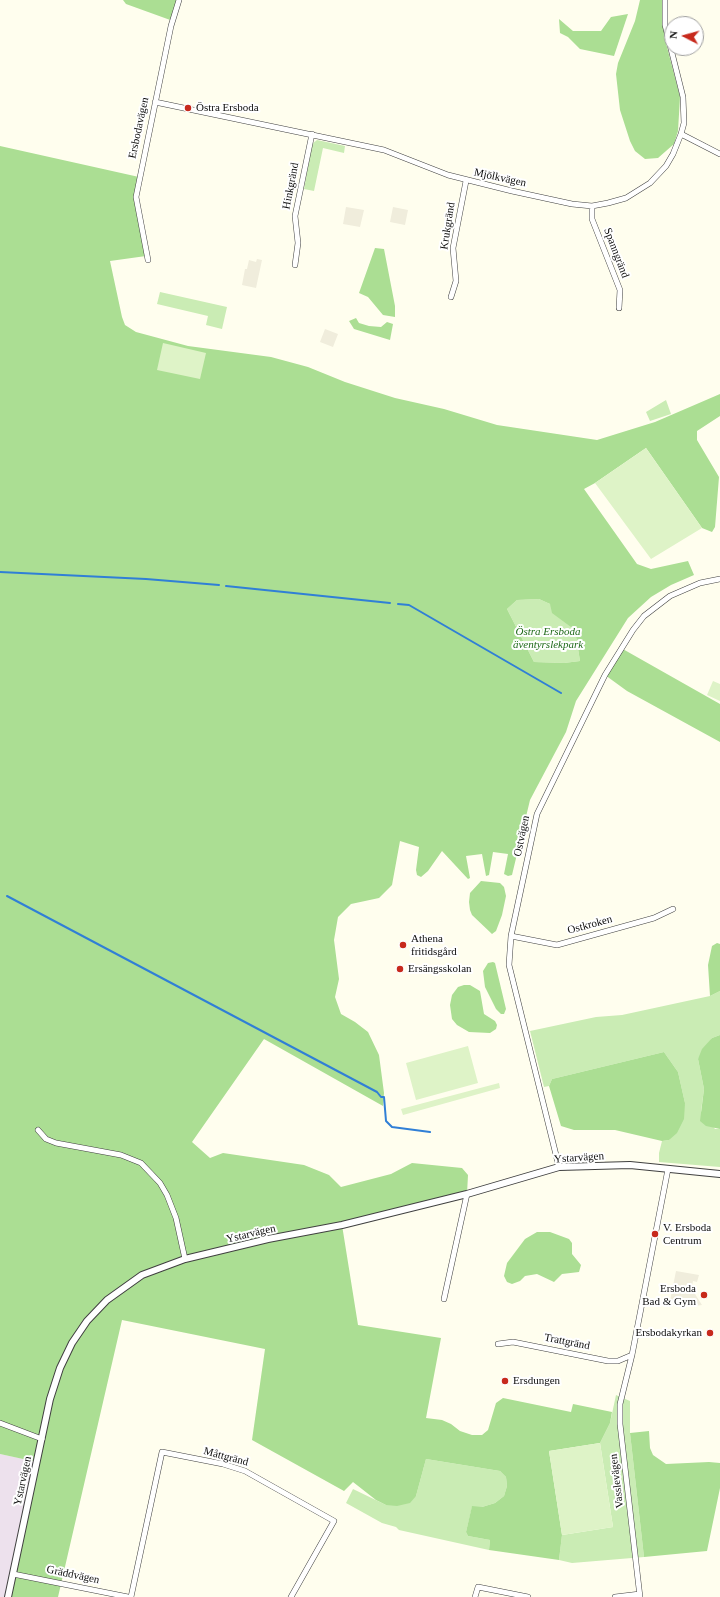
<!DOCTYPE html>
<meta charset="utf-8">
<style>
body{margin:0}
#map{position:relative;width:720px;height:1597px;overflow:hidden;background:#fffeee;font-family:"Times New Roman",serif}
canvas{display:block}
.north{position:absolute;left:664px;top:16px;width:40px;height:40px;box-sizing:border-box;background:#fff;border:1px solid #9e9e9e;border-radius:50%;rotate:276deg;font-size:11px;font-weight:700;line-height:16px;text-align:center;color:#0d0d0d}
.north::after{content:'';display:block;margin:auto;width:14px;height:18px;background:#c7291c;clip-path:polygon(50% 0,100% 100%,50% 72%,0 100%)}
</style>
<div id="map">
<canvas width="720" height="1597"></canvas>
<div class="north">N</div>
</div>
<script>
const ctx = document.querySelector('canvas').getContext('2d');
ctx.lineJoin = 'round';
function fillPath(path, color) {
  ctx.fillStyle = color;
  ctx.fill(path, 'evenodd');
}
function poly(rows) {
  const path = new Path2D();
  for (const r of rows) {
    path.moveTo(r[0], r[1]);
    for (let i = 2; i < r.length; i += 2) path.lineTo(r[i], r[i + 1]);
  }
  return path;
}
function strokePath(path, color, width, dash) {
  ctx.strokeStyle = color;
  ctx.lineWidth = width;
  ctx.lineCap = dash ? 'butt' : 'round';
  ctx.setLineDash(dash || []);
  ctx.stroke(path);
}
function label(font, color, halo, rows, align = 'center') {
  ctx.font = font + ' "Times New Roman",serif';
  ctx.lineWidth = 4;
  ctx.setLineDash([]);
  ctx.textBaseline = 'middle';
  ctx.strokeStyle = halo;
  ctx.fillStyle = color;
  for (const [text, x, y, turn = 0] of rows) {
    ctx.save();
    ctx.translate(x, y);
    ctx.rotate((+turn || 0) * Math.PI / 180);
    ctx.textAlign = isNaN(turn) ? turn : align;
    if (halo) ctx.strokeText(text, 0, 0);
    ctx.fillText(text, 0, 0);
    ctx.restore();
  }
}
fillPath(poly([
 [0,1454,34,1461,6,1597,0,1597]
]), '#ede1ed');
fillPath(poly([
 [317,140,345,146,344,153,323,148,314,191,304,189,312,144],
 [160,292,227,307,222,329,206,325,208,316,157,304],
 [666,400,671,414,650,421,646,412],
 [539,599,550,604,575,630,580,661,564,663,534,662,507,609,517,600],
 [720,991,720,1035,712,1038,698,1059,704,1089,701,1111,715,1129,720,1129,720,1167,659,1162,659,1153,662,1141,669,1140,685,1103,678,1072,664,1052,552,1079,549,1086,544,1087,530,1031,596,1017,622,1015,710,996],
 [616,1395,630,1401,630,1433,644,1557,572,1563,559,1560,562,1535,613,1527,600,1443,610,1423],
 [426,1459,500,1471,506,1477,507,1486,504,1496,495,1503,482,1507,472,1507,466,1532,468,1536,490,1540,489,1550,399,1530,396,1527,382,1523,346,1503,353,1489,386,1505,416,1496]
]), '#caecb4');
fillPath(poly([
 [123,0,179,0,173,21,126,4],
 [640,0,662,0,666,43,680,97,678,131,674,144,658,158,645,159,635,151,630,141,620,110,616,74,618,63,635,21],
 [628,14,614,56,580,49,568,37,560,33,559,19,573,31,601,31,611,17],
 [0,146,139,177,136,191,146,256,110,261,122,317,125,325,136,332,188,346,271,357,308,367,345,382,395,398,444,409,497,425,597,440,655,422,720,394,720,416,697,431,697,440,719,477,715,527,712,532,702,528,646,448,595,483,584,489,637,564,651,569,688,561,694,575,671,585,651,597,628,618,576,701,566,732,530,800,512,875,508,876,504,874,508,854,493,852,489,875,486,876,482,854,466,856,470,878,468,879,442,851,428,871,421,877,417,875,416,870,419,847,400,841,392,885,379,898,351,904,338,917,334,940,339,979,335,997,341,1014,355,1022,368,1032,379,1055,384,1093,383,1106,264,1039,192,1142,210,1158,223,1153,304,1165,329,1175,341,1187,391,1174,412,1163,462,1168,468,1175,467,1194,342,1225,358,1325,441,1338,426,1418,442,1420,451,1424,460,1431,472,1435,482,1435,488,1430,496,1403,503,1398,571,1412,573,1404,612,1412,610,1423,600,1443,549,1451,562,1535,559,1560,489,1550,490,1540,468,1536,466,1532,472,1506,482,1507,495,1503,504,1496,507,1486,506,1477,500,1471,426,1459,416,1496,410,1503,397,1506,386,1505,376,1500,353,1482,344,1491,252,1440,265,1349,122,1320,58,1597,8,1597,37,1462,0,1454],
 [539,599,550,604,552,613,575,630,580,661,564,663,534,662,507,609,517,600],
 [375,248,384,249,395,306,395,317,383,315,368,297,359,293],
 [356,318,359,323,369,326,381,327,387,322,393,324,390,340,354,329,349,321],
 [621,648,720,704,720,742,627,691,605,675],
 [481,881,500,883,504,887,506,896,502,915,496,931,492,934,472,915,470,910,469,902,470,893],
 [717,943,720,944,720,991,710,996,708,965,712,946],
 [493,962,495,963,506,1009,504,1014,501,1014,496,1009,485,987,483,971,488,963],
 [464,985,470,985,480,991,484,1014,495,1021,497,1025,496,1029,490,1033,469,1032,457,1025,452,1019,450,1005,452,995,458,987],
 [720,1035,720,1129,706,1126,700,1121,704,1089,698,1059,702,1049,712,1038],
 [664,1052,678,1072,685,1103,684,1119,677,1133,669,1140,662,1141,615,1130,574,1130,561,1126,549,1086,552,1079],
 [537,1232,550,1232,569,1239,572,1243,572,1254,581,1265,579,1272,562,1274,554,1282,537,1274,525,1276,520,1281,512,1284,507,1282,504,1276,507,1263,525,1239],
 [649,1431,650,1448,653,1455,666,1464,709,1462,720,1463,720,1488,707,1551,644,1557,630,1433]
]), '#abde93');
fillPath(poly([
 [163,343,206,353,200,379,157,370],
 [646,448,702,528,651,559,595,483],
 [713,681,720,684,720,701,707,695],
 [468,1046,478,1083,416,1100,406,1063],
 [499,1083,500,1088,403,1115,401,1109],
 [600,1443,613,1527,562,1535,549,1451]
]), '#def3c7');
fillPath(poly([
 [346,207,364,210,360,227,343,224],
 [393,207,408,210,405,225,390,222],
 [257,259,262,260,256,288,242,285,245,269,247,269,249,260,256,262],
 [325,329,338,334,333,347,320,342],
 [676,1271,699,1275,697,1282,693,1281,692,1286,697,1287,695,1294,702,1305,695,1306,670,1301]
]), '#f0eddc');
strokePath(poly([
 [0,572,146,579,219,585],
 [226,586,390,603],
 [398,604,409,605,561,693],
 [7,896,377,1092,381,1097,384,1097,386,1121,392,1127,430,1132]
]), '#307fd6', 2);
const minor = poly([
 [155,102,384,150,448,175,512,191,572,204,592,206,608,203,626,198,650,183,666,166,673,154,681,134,684,123,683,97,665,25,665,0],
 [681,134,720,154],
 [592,206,592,219,620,290,619,308],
 [148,260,136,197,171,26,179,0],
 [295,265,298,243,295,216,312,134],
 [451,297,456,281,453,248,466,181],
 [511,936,557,945,654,918,673,909],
 [38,1130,46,1139,56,1143,121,1155,141,1163,160,1183,167,1195,176,1218,185,1259],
 [559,1167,509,965,511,936,537,814,605,675,633,630,644,616,670,596,700,583,720,579],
 [444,1299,467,1194],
 [498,1344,513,1342,608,1361,618,1361,632,1355],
 [0,1423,42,1439],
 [13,1574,128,1597],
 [131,1597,162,1452,223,1464,245,1471,334,1521,291,1597],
 [475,1597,478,1587,528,1597],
 [615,1597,640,1594],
 [640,1597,620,1424,620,1404,632,1355,668,1169]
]);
const tertiary = poly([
 [8,1597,50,1399,60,1368,72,1343,87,1321,107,1300,142,1275,185,1259,268,1239,342,1225,467,1194,559,1167,630,1165,720,1174]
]);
strokePath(minor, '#404040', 6);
strokePath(tertiary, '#404040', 8);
strokePath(minor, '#fff', 5);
strokePath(tertiary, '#fff', 6);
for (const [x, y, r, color] of [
 [188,108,4,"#c7291c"],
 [403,945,4,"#c7291c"],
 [400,969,4,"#c7291c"],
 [655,1234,4,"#c7291c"],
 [704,1295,4,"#c7291c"],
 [710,1333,4,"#c7291c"],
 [505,1381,4,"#c7291c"]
]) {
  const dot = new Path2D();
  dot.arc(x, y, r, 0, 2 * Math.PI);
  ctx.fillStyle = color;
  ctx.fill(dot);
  strokePath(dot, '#fff', 1.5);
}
label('11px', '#0d0d0d', '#fff', [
 ["Östra Ersboda",196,108],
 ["Athena",411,939],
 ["fritidsgård",411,952],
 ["Ersängsskolan",408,969],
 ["V. Ersboda",663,1228],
 ["Centrum",663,1241],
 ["Ersboda",696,1289,"right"],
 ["Bad & Gym",696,1302,"right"],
 ["Ersbodakyrkan",702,1333,"right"],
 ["Ersdungen",513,1381]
], 'left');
label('11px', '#0d0d0d', '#fff', [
 ["Ersbodavägen",139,128,-78],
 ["Mjölkvägen",500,178,12],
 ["Hinkgränd",291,186,-79],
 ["Krukgränd",448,226,-81],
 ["Spanngränd",616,253,69],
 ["Ostvägen",522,836,-78],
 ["Ostkroken",590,925,-15],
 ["Ystarvägen",579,1158,-4],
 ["Ystarvägen",251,1234,-13],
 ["Trattgränd",567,1342,11],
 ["Måttgränd",226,1457,15],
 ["Ystarvägen",23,1481,-78],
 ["Vasslevägen",617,1481,-97],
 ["Gräddvägen",73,1575,12]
]);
label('italic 11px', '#1f6a19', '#fff', [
 ["Östra Ersboda",548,632],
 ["äventyrslekpark",548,645]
]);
</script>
